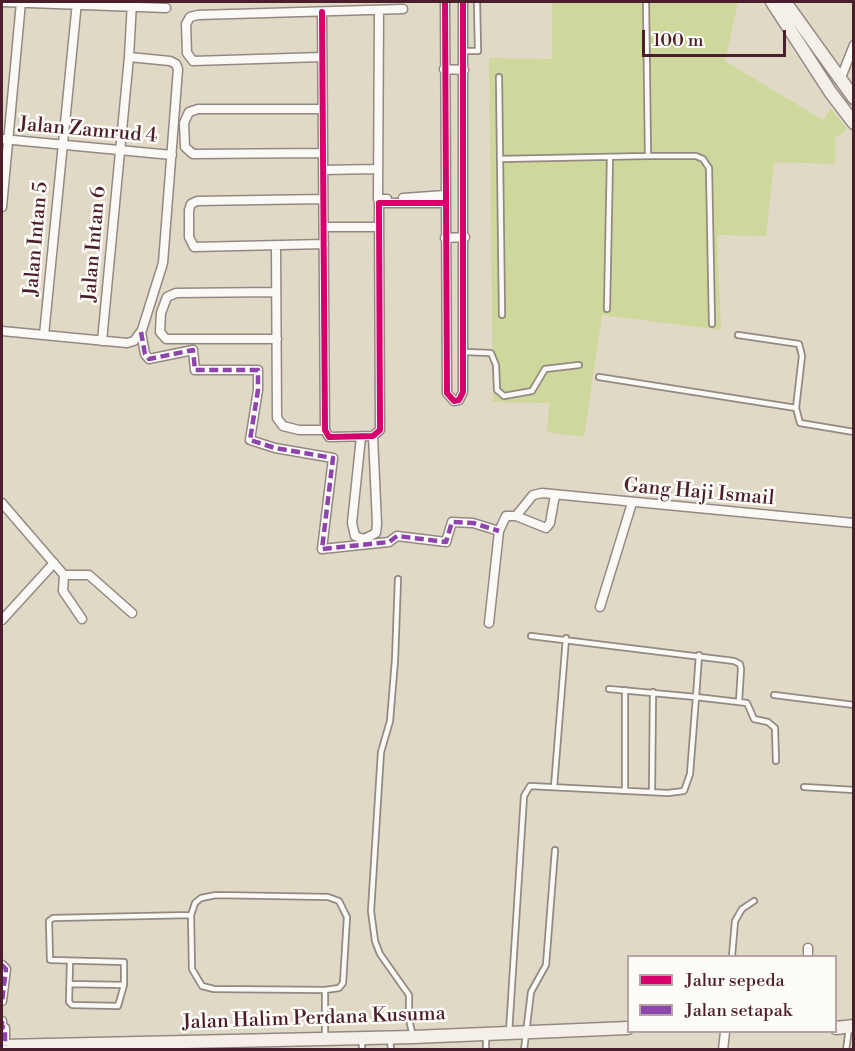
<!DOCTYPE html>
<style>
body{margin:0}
#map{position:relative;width:855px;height:1051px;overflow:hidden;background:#e0d9c6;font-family:"Libre Bodoni",serif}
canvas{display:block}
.frame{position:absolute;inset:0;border:3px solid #4a1f2b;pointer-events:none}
.legend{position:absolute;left:627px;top:955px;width:210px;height:78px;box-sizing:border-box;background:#fdfcf7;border:2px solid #b5a4a5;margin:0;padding:8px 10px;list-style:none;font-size:18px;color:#4a1f2b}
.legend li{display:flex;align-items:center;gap:12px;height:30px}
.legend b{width:30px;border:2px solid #b5a4a5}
.scale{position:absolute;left:642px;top:30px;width:144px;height:27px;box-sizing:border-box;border:3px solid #4a1f2b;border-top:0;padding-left:8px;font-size:18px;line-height:21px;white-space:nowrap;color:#4a1f2b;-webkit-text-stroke:4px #fdfcf7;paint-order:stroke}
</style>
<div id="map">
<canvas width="855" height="1051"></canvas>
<div class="frame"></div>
<ul class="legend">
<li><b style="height:8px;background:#d6006c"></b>Jalur sepeda</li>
<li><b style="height:8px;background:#8e44ad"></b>Jalan setapak</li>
</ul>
<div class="scale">100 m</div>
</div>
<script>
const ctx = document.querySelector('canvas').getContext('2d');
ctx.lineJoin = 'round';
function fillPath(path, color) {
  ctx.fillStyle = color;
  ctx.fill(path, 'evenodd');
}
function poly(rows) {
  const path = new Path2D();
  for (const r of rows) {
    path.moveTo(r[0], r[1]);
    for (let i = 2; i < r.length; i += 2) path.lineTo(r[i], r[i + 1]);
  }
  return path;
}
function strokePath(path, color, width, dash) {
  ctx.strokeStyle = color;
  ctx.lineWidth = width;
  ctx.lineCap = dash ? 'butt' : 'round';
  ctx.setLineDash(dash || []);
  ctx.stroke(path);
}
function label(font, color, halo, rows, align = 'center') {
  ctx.font = font + ' "Libre Bodoni",serif';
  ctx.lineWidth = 5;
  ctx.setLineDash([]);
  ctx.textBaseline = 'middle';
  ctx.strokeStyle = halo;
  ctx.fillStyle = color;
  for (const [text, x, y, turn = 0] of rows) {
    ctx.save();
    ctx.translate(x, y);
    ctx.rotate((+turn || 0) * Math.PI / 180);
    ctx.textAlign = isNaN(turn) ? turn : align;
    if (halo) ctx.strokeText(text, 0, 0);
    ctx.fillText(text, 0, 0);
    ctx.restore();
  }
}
fillPath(poly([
 [552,2,738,2,725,61,823,120,831,109,847,129,835,138,835,164,774,162,766,236,717,235,721,330,602,315,584,437,547,432,549,403,493,402,489,58,552,59]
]), '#ced79c');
const service = poly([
 [646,2,648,156],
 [464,51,478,51,477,2],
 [499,77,502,315],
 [500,159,648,156,696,156,703,159,709,168,712,324],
 [607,309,610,157],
 [738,335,799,344,802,356,796,408,800,423,854,432],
 [464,352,491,353,496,365,497,390,504,396,532,391,545,369,579,365],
 [599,377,796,408],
 [398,579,395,660,390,721,381,752,371,911,375,941,380,954,409,995,409,1019,413,1037],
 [531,636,734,661,740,664,741,669,739,702],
 [609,689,696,697,699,655],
 [774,695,854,705],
 [554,787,566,638],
 [804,787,854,790],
 [625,790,625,690],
 [652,792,653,692],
 [216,895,328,897,339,901,347,917,343,983,339,988,325,990,214,989,202,986,192,969,191,915,195,903,201,898,216,895],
 [732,956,735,921,742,909,754,901],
 [70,961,69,1002,72,1005,118,1006,124,985],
 [70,984,124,985,124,962,50,960,49,921,53,918,191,915],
 [325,990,325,1038],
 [509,1032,524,796,530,786,668,793,684,791,690,774,696,697,747,703,754,719,768,722,775,728,776,761],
 [486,1034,486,1050],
 [362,1039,362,1050],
 [390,1039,391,1050],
 [524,1050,531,992,546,965,555,850],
 [846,1050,849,1028]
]);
const minor = poly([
 [2,2,166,8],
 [445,2,447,393,454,401,459,400,463,392,463,2],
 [379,10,378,199,387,199],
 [322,12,325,430,329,437,373,436,380,430,379,203,445,203],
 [322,57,193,61,187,53,186,24,190,17,198,15,403,9],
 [444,69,464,70],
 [840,80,854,45],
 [323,109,198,109,189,112,184,123,185,147,193,154,323,153],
 [2,139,172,155],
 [323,170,377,169],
 [403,198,445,195],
 [323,199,197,201,191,204,189,210,189,237,194,247,324,244],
 [2,207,21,2],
 [324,227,378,227],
 [445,238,465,237],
 [276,246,277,418,283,426,299,430,325,430],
 [276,292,176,293,167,297,161,313,160,332,166,339,277,339],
 [2,331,127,343,134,341,142,330,163,263,178,69,176,64,170,61,129,57],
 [141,332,145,354,149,359,193,350,195,370,258,370,258,390,250,440,275,448,333,458,322,549,389,542,397,536,446,542,452,522,473,523,499,531],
 [44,335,77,2],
 [102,341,129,57,132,2],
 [361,437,352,523,355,536,364,539,376,533,377,524,373,436],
 [2,503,64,575,63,591,82,619],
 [516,516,533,495,542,493,854,523],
 [64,575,89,575,132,613],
 [600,607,632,503],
 [2,620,54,563],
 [489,623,499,531,506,516,516,516,546,528,550,523,555,495],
 [808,948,808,956],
 [2,965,6,969,2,1001],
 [2,1021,2,1027,5,1028,5,1046],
 [723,1050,725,1032]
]);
const secondary = poly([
 [772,2,831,93,854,123],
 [785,2,854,98],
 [836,1028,854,1026],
 [2,1046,413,1037,628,1028]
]);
strokePath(service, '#948982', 8);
strokePath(minor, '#948982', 11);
strokePath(secondary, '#948982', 15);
strokePath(service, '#faf9f6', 4.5);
strokePath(minor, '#faf9f6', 8);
strokePath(secondary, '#f4f0e9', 12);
strokePath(poly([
 [141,332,145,354,149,359,193,350,195,370,258,370,258,390,250,440,275,448,333,458,322,549,389,542,397,536,446,542,452,522,473,523,499,531],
 [2,965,6,969,2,1001],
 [2,1021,2,1027,5,1028,5,1046]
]), '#8e44ad', 4.5, [9, 4.5]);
strokePath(poly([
 [445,2,447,393,454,401,459,400,463,392,463,2],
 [322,12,325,430,329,437,373,436,380,430,379,203,445,203]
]), '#d6006c', 6);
label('20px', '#4a1f2b', '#fdfcf7', [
 ["Jalan Zamrud 4",88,131,5],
 ["Jalan Intan 5",37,239,-85],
 ["Jalan Intan 6",95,244,-85],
 ["Gang Haji Ismail",699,493,5],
 ["Jalan Halim Perdana Kusuma",314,1019,-2]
]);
</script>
